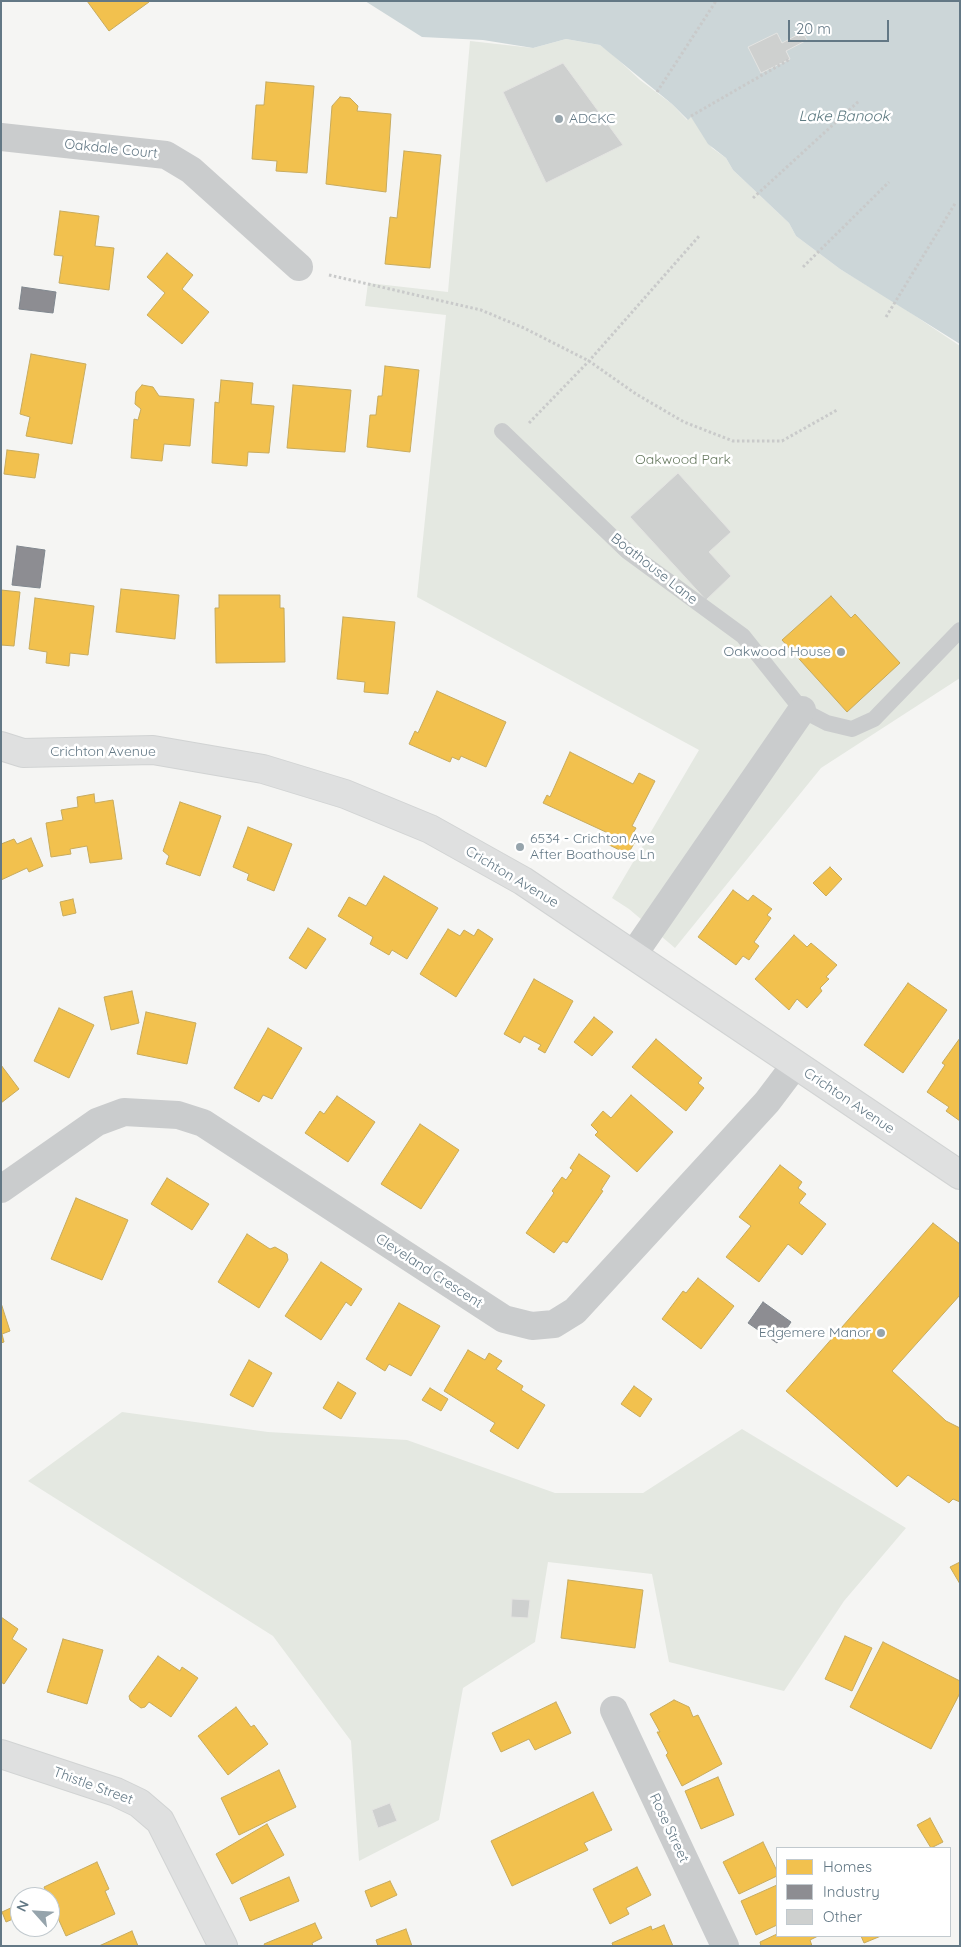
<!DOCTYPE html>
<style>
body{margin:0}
#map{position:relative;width:961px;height:1947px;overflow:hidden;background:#f5f5f3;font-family:Quicksand,sans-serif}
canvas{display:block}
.frame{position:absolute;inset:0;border:2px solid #637885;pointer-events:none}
.legend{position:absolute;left:776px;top:1847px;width:175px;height:90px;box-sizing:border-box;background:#fff;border:1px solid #c1c9ce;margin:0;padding:6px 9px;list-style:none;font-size:15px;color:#637885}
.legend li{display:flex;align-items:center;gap:10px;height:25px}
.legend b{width:25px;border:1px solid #c1c9ce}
.north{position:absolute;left:10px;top:1887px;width:50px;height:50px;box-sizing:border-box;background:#fff;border:1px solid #c1c9ce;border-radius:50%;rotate:296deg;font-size:14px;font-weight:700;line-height:20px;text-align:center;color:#637885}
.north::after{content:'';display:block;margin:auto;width:18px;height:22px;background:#96a4ac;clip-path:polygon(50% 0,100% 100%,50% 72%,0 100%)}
.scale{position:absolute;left:788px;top:20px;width:101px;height:22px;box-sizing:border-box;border:2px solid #637885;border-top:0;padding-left:6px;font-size:15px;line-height:18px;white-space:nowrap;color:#637885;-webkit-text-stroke:4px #fff;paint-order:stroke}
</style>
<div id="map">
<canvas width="961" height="1947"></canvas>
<div class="frame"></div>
<ul class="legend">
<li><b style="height:14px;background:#f2c14e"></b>Homes</li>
<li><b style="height:14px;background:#8d8d92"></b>Industry</li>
<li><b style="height:14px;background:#ced0cf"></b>Other</li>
</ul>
<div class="north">N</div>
<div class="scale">20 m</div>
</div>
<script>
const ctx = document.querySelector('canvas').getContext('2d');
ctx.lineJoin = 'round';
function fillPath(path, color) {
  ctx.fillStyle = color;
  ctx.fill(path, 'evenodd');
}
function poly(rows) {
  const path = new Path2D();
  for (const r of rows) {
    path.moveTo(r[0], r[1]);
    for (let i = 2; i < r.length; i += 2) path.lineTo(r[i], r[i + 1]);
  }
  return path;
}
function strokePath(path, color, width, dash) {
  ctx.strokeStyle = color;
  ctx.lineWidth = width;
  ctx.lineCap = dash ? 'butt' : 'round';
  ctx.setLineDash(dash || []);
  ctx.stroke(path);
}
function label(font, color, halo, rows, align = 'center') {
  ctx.font = font + ' Quicksand,sans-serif';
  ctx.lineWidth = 5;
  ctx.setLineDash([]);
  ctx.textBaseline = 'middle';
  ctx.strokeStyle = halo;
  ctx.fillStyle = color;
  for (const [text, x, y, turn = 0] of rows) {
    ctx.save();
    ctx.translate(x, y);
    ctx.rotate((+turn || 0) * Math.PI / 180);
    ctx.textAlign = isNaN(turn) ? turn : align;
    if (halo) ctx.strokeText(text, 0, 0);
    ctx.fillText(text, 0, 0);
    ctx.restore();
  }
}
fillPath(poly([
 [566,39,600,45,611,53,640,80,672,104,687,120,691,116,712,148,726,158,733,170,789,223,796,236,840,269,896,303,960,346,960,678,821,768,675,948,629,909,612,898,699,750,417,597,446,315,365,306,368,283,448,292,470,41,533,48],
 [122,1412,268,1432,407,1440,555,1493,643,1493,742,1429,906,1528,844,1601,784,1691,669,1662,652,1574,548,1562,535,1642,463,1688,439,1820,359,1861,351,1741,273,1636,28,1481]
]), '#e4e8e1');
fillPath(poly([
 [365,1,960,1,960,344,840,269,796,236,789,223,733,170,726,158,708,144,691,117,688,120,672,104,600,45,566,39,533,48,483,40,422,37]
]), '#ccd6d8');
const homes = poly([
 [87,1,148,1,149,2,109,31,87,1],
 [266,82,314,86,307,173,276,171,277,161,252,159,256,105,264,105,266,82],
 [340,97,350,98,358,106,357,111,391,114,386,192,326,184,332,106,340,97],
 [404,151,441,155,430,268,385,264,390,217,397,218,404,151],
 [60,211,99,216,95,246,114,248,109,290,59,283,63,256,54,255,60,211],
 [167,253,193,275,182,289,209,312,182,344,147,315,165,293,147,277,167,253],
 [31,354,86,364,72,444,26,436,30,417,20,414,31,354],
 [385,366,419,370,410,452,367,447,370,415,376,415,378,396,382,396,385,366],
 [221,380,253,383,251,404,274,406,269,453,248,452,247,466,212,463,215,402,219,403,221,380],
 [142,385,153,387,159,396,194,399,190,446,164,444,162,461,131,458,134,419,138,420,141,409,135,404,136,392,142,385],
 [293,385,351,390,345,452,287,448,293,385],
 [7,450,39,454,35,478,4,474,7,450],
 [121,589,179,595,175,639,116,632,121,589],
 [1,590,20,592,14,646,1,645,1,590],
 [219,595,280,595,280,608,284,608,285,662,216,663,215,608,219,608,219,595],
 [831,596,851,618,855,614,900,663,847,712,782,640,831,596],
 [35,598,94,606,88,655,70,653,69,666,46,663,47,652,29,649,35,598],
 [343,617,395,622,388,694,364,692,365,682,337,679,343,617],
 [437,691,506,722,486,767,461,756,459,760,452,757,450,762,409,744,415,731,418,733,437,691],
 [570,752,633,784,639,773,655,781,632,826,636,828,631,837,636,840,628,854,603,842,608,833,543,803,547,795,550,797,570,752],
 [94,794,95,803,113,800,122,859,90,863,87,846,70,849,71,854,51,857,46,823,63,820,61,810,78,807,77,797,94,794],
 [180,802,221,816,200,876,166,864,169,856,163,851,180,802],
 [248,827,292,844,274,891,247,880,249,874,233,867,248,827],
 [31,838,43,866,29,872,27,868,1,880,1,844,14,839,17,844,31,838],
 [830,867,842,879,826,896,813,883,830,867],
 [384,876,438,908,407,959,392,950,389,955,370,944,373,937,338,916,349,897,366,906,384,876],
 [733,890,748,901,753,895,772,909,767,915,771,918,754,942,759,946,749,960,743,956,736,965,698,937,733,890],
 [73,899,76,913,63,916,60,902,73,899],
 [308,928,326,939,306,969,289,958,308,928],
 [448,929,460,936,464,930,474,936,478,929,493,939,456,997,420,974,448,929],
 [794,935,807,947,811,943,837,965,826,977,829,979,820,988,822,991,807,1008,797,999,789,1010,755,979,794,935],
 [534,979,573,1001,545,1053,538,1049,541,1045,524,1036,520,1043,504,1034,534,979],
 [908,983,947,1010,903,1073,864,1045,908,983],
 [132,991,139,1023,111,1030,104,997,132,991],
 [59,1008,94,1025,69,1078,34,1061,59,1008],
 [146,1012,196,1023,187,1064,137,1054,146,1012],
 [594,1017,613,1032,592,1056,574,1042,594,1017],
 [268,1028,302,1048,272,1099,263,1095,259,1102,234,1088,268,1028],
 [960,1038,960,1121,946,1111,949,1107,927,1092,945,1065,942,1063,960,1038],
 [656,1039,702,1078,698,1083,704,1088,686,1111,632,1067,656,1039],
 [1,1065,19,1089,1,1103,1,1065],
 [631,1095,673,1132,637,1172,595,1135,598,1132,591,1125,603,1111,611,1118,631,1095],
 [337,1096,375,1122,348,1162,305,1133,320,1111,324,1114,337,1096],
 [420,1124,459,1150,421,1209,381,1184,420,1124],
 [579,1154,610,1176,601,1190,603,1191,567,1243,563,1241,554,1253,526,1233,554,1193,552,1191,562,1177,566,1180,573,1170,570,1168,579,1154],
 [780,1165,802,1182,798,1188,806,1194,799,1203,826,1224,802,1255,788,1244,759,1282,726,1257,751,1226,739,1217,780,1165],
 [167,1178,209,1204,192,1230,151,1204,167,1178],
 [76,1198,128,1220,102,1280,51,1259,76,1198],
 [933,1223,960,1244,960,1295,892,1371,946,1421,960,1428,960,1502,953,1499,949,1503,908,1475,897,1487,786,1391,933,1223],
 [247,1234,270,1249,275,1247,287,1254,288,1260,259,1308,218,1282,247,1234],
 [321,1262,362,1289,351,1306,346,1302,321,1340,285,1316,321,1262],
 [698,1278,734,1306,701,1349,662,1319,683,1291,686,1293,698,1278],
 [1,1303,10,1331,2,1334,4,1342,1,1343,1,1303],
 [399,1303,440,1326,411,1376,389,1364,385,1371,366,1359,399,1303],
 [468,1350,485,1360,489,1353,502,1361,496,1369,523,1386,521,1390,545,1405,518,1449,490,1431,495,1423,444,1391,468,1350],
 [249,1360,272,1373,253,1407,230,1395,249,1360],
 [338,1382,356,1393,341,1419,323,1408,338,1382],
 [634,1386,652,1399,640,1417,621,1404,634,1386],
 [430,1388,448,1399,441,1411,422,1400,430,1388],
 [960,1562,960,1584,950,1567,960,1562],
 [568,1580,643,1590,635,1648,561,1638,568,1580],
 [1,1617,18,1629,12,1639,27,1649,4,1684,1,1682,1,1617],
 [845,1636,872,1648,852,1691,825,1679,845,1636],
 [63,1639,103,1650,87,1704,47,1692,63,1639],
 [883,1642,960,1681,960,1693,931,1749,850,1707,883,1642],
 [158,1656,180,1671,182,1667,198,1678,171,1717,149,1702,145,1707,141,1708,130,1700,129,1696,158,1656],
 [674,1700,689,1707,693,1717,698,1715,722,1764,682,1786,666,1755,668,1753,657,1732,660,1732,650,1714,674,1700],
 [556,1702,571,1733,535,1750,529,1739,501,1752,492,1733,556,1702],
 [236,1707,251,1727,254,1725,268,1744,228,1775,198,1736,236,1707],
 [279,1770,296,1807,239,1835,221,1798,279,1770],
 [718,1777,734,1815,701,1829,685,1791,718,1777],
 [593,1792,612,1830,584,1843,588,1850,512,1886,491,1841,593,1792],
 [930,1818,943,1842,931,1848,917,1825,930,1818],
 [267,1824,284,1855,232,1884,216,1854,267,1824],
 [763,1842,777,1871,777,1876,739,1894,723,1862,763,1842],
 [97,1862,109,1889,105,1891,115,1914,66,1936,44,1887,97,1862],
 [637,1867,651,1895,626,1908,629,1914,610,1924,593,1889,637,1867],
 [289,1877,299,1901,250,1921,240,1898,289,1877],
 [390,1881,397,1895,371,1907,365,1891,390,1881],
 [777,1885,777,1925,756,1935,741,1901,777,1885],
 [17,1905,20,1916,6,1922,2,1912,17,1905],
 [315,1923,322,1938,312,1943,313,1946,265,1946,264,1944,315,1923],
 [664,1925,673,1946,613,1946,612,1943,651,1926,652,1930,664,1925],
 [406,1929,412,1946,378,1946,376,1940,406,1929],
 [132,1931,138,1946,99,1946,132,1931],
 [777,1934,777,1936,818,1936,810,1940,812,1946,761,1946,760,1942,777,1934],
 [861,1936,881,1936,864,1943,861,1936]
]);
fillPath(homes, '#f2c14e');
strokePath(homes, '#c7ab5e', 1);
const industry = poly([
 [22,287,56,292,53,313,19,309,22,287],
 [17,546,45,550,40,588,12,585,17,546],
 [763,1302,791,1322,777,1343,748,1323,763,1302]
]);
fillPath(industry, '#8d8d92');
strokePath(industry, '#80878e', 1);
const building = poly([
 [803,32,807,40,786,51,790,59,761,73,748,47,777,33,782,43,803,32],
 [563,63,623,145,546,183,503,92,563,63],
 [678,473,731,532,709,552,731,576,706,600,630,517,678,473],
 [512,1599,530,1600,528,1618,511,1617,512,1599],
 [390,1803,397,1821,378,1828,372,1810,390,1803]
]);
fillPath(building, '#ced0cf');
strokePath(building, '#e4e4e2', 1);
const secondary = poly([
 [1,746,23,753,153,750,263,769,345,794,430,829,523,881,960,1175],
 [1,1754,116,1792,139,1803,160,1821,223,1946]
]);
strokePath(secondary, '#d1d3d3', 30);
strokePath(poly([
 [657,92,716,1],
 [691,116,790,59],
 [753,198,859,101],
 [803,267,889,182],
 [329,275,481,310,524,328,589,361,636,394,684,422,733,441,782,441,837,410],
 [886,317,956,202],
 [529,423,589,361,700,235]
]), '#c9caca', 3, [2.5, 2.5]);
strokePath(poly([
 [502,431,627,551,743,636,802,710,827,723,852,729,874,719,960,630]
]), '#cacccd', 16);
strokePath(poly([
 [1,137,166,155,191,170,299,267],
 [633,955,802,710],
 [1,1189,97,1122,124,1112,178,1115,203,1123,504,1319,532,1326,554,1324,575,1311,767,1102,795,1065],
 [614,1710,725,1946]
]), '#cacccd', 28);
strokePath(secondary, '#dfe0e0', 28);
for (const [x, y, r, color] of [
 [559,119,5,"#96a4ac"],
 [841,652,5,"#96a4ac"],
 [520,847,5,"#96a4ac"],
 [881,1333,5,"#96a4ac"]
]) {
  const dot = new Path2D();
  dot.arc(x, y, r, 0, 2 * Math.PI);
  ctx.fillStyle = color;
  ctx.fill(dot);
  strokePath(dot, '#fff', 2);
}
label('14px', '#637885', '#fff', [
 ["ADCKC",569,119],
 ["Oakwood House",831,652,"right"],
 ["6534 - Crichton Ave",530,839],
 ["After Boathouse Ln",530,855],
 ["Edgemere Manor",871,1333,"right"]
], 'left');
label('14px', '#637885', '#fff', [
 ["Oakdale Court",111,149,6],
 ["Boathouse Lane",654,569,38],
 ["Crichton Avenue",103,752],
 ["Crichton Avenue",512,877,31],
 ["Crichton Avenue",849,1101,34],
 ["Cleveland Crescent",429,1271,33],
 ["Thistle Street",93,1786,20],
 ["Rose Street",669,1828,65]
]);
label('14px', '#697b62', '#fff', [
 ["Oakwood Park",683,460]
]);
label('italic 15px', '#5e7b82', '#fff', [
 ["Lake Banook",844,116]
]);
</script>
